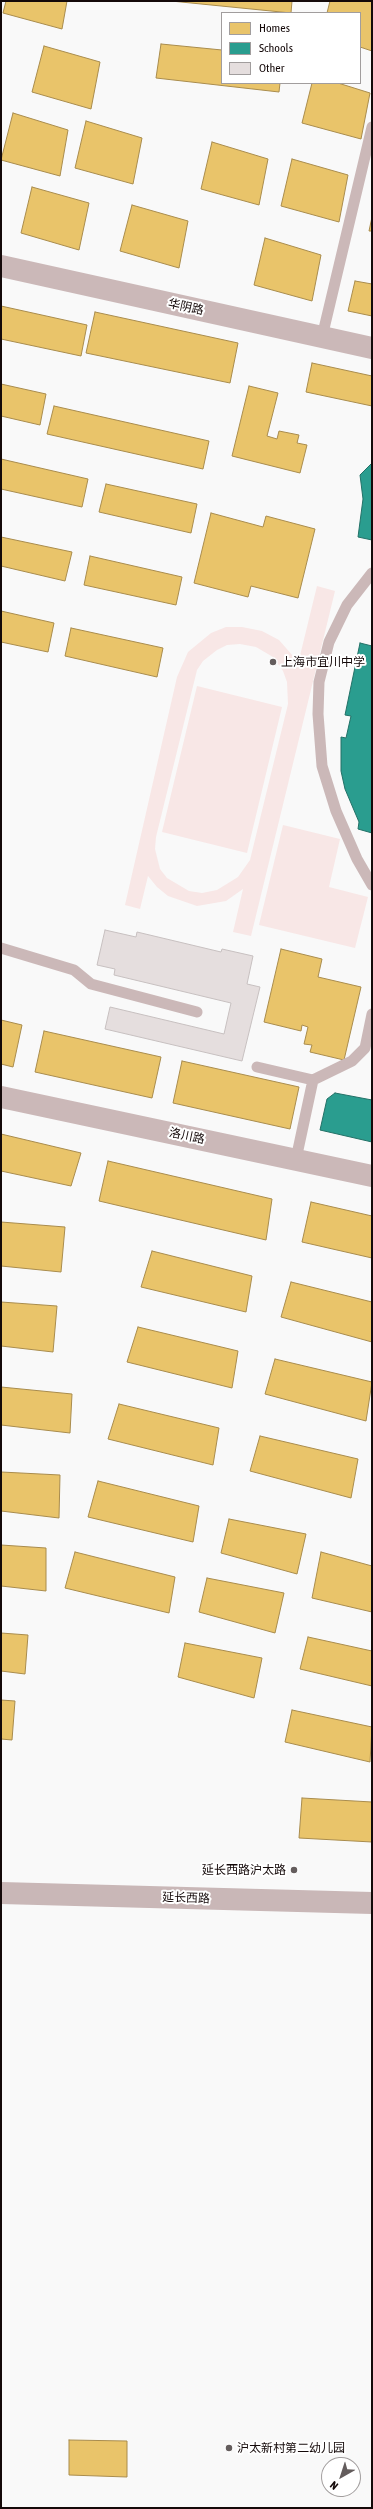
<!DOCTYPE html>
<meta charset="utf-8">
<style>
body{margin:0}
#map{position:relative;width:373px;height:2509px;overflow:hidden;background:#f9f9f9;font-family:"Asap Condensed",sans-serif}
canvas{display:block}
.frame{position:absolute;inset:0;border:2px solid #140909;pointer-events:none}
.legend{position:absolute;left:221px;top:12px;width:140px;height:72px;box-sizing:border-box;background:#fff;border:1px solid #a19d9d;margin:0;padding:5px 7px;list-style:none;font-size:12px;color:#140909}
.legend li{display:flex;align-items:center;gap:8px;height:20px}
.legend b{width:20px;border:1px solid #a19d9d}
.north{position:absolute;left:321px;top:2457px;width:40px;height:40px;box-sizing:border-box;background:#fff;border:1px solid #a19d9d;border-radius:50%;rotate:219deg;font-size:11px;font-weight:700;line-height:16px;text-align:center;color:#140909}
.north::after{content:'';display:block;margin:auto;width:14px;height:18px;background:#645d5d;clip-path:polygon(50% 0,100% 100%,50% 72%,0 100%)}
</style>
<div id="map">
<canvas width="373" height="2509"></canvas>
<div class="frame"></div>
<ul class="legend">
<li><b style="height:11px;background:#e9c46a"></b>Homes</li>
<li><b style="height:11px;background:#2a9d8f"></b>Schools</li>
<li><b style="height:11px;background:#e5dede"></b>Other</li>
</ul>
<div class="north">N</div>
</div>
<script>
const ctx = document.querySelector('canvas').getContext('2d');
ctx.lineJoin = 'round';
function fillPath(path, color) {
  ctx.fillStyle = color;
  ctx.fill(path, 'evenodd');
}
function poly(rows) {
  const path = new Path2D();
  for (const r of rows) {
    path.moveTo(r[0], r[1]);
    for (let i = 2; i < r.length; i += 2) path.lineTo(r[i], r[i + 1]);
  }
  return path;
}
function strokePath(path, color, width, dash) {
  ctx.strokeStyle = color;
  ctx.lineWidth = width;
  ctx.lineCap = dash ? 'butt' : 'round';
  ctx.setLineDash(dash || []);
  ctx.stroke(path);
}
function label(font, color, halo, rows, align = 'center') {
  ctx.font = font + ' "Asap Condensed","Noto Sans SC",sans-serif';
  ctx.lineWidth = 4;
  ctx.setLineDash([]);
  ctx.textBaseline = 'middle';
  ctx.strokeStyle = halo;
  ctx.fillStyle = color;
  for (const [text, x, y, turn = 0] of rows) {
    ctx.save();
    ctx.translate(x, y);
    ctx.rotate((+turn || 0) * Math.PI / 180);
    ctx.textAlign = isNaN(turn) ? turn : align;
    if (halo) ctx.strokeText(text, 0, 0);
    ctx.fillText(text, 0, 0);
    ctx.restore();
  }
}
fillPath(poly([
 [317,586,335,591,251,936,233,932,243,889,226,901,197,906,168,896,157,887,148,876,140,909,125,905,177,677,188,652,211,633,226,627,242,627,262,631,279,640,293,656,297,668],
 [240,644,256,647,273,657,283,671,287,682,288,704,250,860,238,877,217,890,202,893,189,891,167,878,160,869,155,849,156,837,197,670,203,661,217,650,227,645],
 [197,686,282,707,247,853,162,832],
 [283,825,340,839,329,887,368,897,355,948,259,925]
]), '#f8e7e6');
const homes = poly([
 [6,1,67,1,62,29,3,13,6,1],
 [171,1,292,1,291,13,171,1],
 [330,1,372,1,372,51,360,47,360,13,327,13,330,1],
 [161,44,222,50,222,83,280,83,279,92,156,78,161,44],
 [44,46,100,62,91,109,32,92,44,46],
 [312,83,338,83,370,93,361,139,302,123,312,83],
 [13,113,68,130,60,176,1,160,13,113],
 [86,121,142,138,133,184,75,168,86,121],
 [212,142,268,159,259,205,201,189,212,142],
 [292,159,348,175,339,222,281,206,292,159],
 [32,187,89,203,79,250,21,233,32,187],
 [132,205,188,221,179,268,120,251,132,205],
 [372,217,372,231,369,231,372,217],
 [265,238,321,255,312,301,254,285,265,238],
 [355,281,372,284,372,316,348,311,355,281],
 [1,306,87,325,81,356,1,339,1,306],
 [95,312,238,343,230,383,86,353,95,312],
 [312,363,372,376,372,406,306,392,312,363],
 [1,384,46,394,40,425,1,416,1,384],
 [249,386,278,393,267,436,277,439,279,431,299,435,297,443,307,445,300,473,232,456,249,386],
 [54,406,209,441,203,469,47,434,54,406],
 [1,459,88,479,82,507,1,489,1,459],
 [106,484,197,504,191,533,99,512,106,484],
 [211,513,263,527,266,516,315,529,298,598,251,586,248,597,194,583,211,513],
 [1,537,72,552,65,581,1,566,1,537],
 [90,556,182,577,176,605,84,585,90,556],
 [1,611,54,623,48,652,1,642,1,611],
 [71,628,163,648,157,677,65,656,71,628],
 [281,949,322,959,318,977,361,987,344,1060,310,1052,312,1045,304,1044,308,1027,302,1025,301,1031,264,1022,281,949],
 [1,1020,22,1025,13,1067,1,1064,1,1020],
 [44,1031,161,1057,152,1098,35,1072,44,1031],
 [182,1061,299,1087,290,1129,173,1103,182,1061],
 [1,1134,81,1153,71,1186,1,1171,1,1134],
 [108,1161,272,1199,266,1240,99,1201,108,1161],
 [311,1202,372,1216,372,1258,302,1242,311,1202],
 [1,1222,65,1227,61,1272,1,1266,1,1222],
 [152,1251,252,1276,246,1312,141,1287,152,1251],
 [291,1282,372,1302,372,1342,281,1317,291,1282],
 [1,1302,57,1306,53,1352,1,1346,1,1302],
 [138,1327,238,1351,232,1388,127,1362,138,1327],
 [275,1359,372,1382,366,1421,265,1394,275,1359],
 [1,1387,72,1394,70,1433,1,1425,1,1387],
 [119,1404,219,1428,213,1465,108,1439,119,1404],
 [260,1436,358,1459,351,1498,250,1471,260,1436],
 [1,1472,60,1475,59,1518,1,1511,1,1472],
 [98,1481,199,1506,193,1542,88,1517,98,1481],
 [229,1519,306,1534,297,1574,221,1553,229,1519],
 [1,1545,46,1548,46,1591,1,1586,1,1545],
 [75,1552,175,1577,169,1613,65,1588,75,1552],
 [321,1552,372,1566,372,1612,312,1598,321,1552],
 [207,1578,284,1593,275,1633,199,1612,207,1578],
 [1,1633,28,1635,25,1674,1,1671,1,1633],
 [308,1637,372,1651,372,1686,300,1669,308,1637],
 [185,1643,262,1658,254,1698,178,1677,185,1643],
 [1,1700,15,1701,12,1740,1,1739,1,1700],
 [292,1710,372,1727,370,1762,285,1742,292,1710],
 [302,1798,372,1802,372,1842,299,1838,302,1798],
 [69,2440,127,2441,127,2477,69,2475,69,2440]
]);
fillPath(homes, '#e9c46a');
strokePath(homes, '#a98c4d', 1);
const schools = poly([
 [372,463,372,540,358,537,363,499,360,475,372,463],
 [360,643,372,646,372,833,358,829,359,822,345,789,341,771,341,737,346,738,351,716,345,715,360,643],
 [335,1093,372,1100,372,1142,320,1130,327,1099,335,1093]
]);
fillPath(schools, '#2a9d8f');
strokePath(schools, '#237167', 1);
const building = poly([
 [105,930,136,937,137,932,221,952,222,949,253,956,247,984,260,987,242,1061,105,1029,110,1007,224,1034,231,1003,114,975,115,969,97,965,105,930]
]);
fillPath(building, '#e5dede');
strokePath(building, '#c7c0c0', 1);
strokePath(poly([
 [322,337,372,127],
 [372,573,347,605,329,642,319,682,318,714,322,766,336,811,357,859,372,885],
 [1,948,74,970,91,984,197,1012],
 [257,1067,313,1080],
 [296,1159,313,1080,352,1061,365,1048,372,1014]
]), '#cbb8b8', 11);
strokePath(poly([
 [1,266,372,348],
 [1,1097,372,1176]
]), '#cbb8b8', 22);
strokePath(poly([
 [1,1893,372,1903]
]), '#c9b7b7', 22);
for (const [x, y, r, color] of [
 [273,662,4,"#645d5d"],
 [294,1870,4,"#645d5d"],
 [229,2448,4,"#645d5d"]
]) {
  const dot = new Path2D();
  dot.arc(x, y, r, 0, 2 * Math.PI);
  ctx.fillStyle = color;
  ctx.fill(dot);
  strokePath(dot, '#fff', 1.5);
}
label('12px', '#140909', '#fff', [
 ["华阴路",186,307,12],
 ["洛川路",187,1136,12],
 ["延长西路",186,1898,2]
]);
label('12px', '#140909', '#fff', [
 ["上海市宜川中学",281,662],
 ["延长西路沪太路",286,1870,"right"],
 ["沪太新村第二幼儿园",237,2448]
], 'left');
</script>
